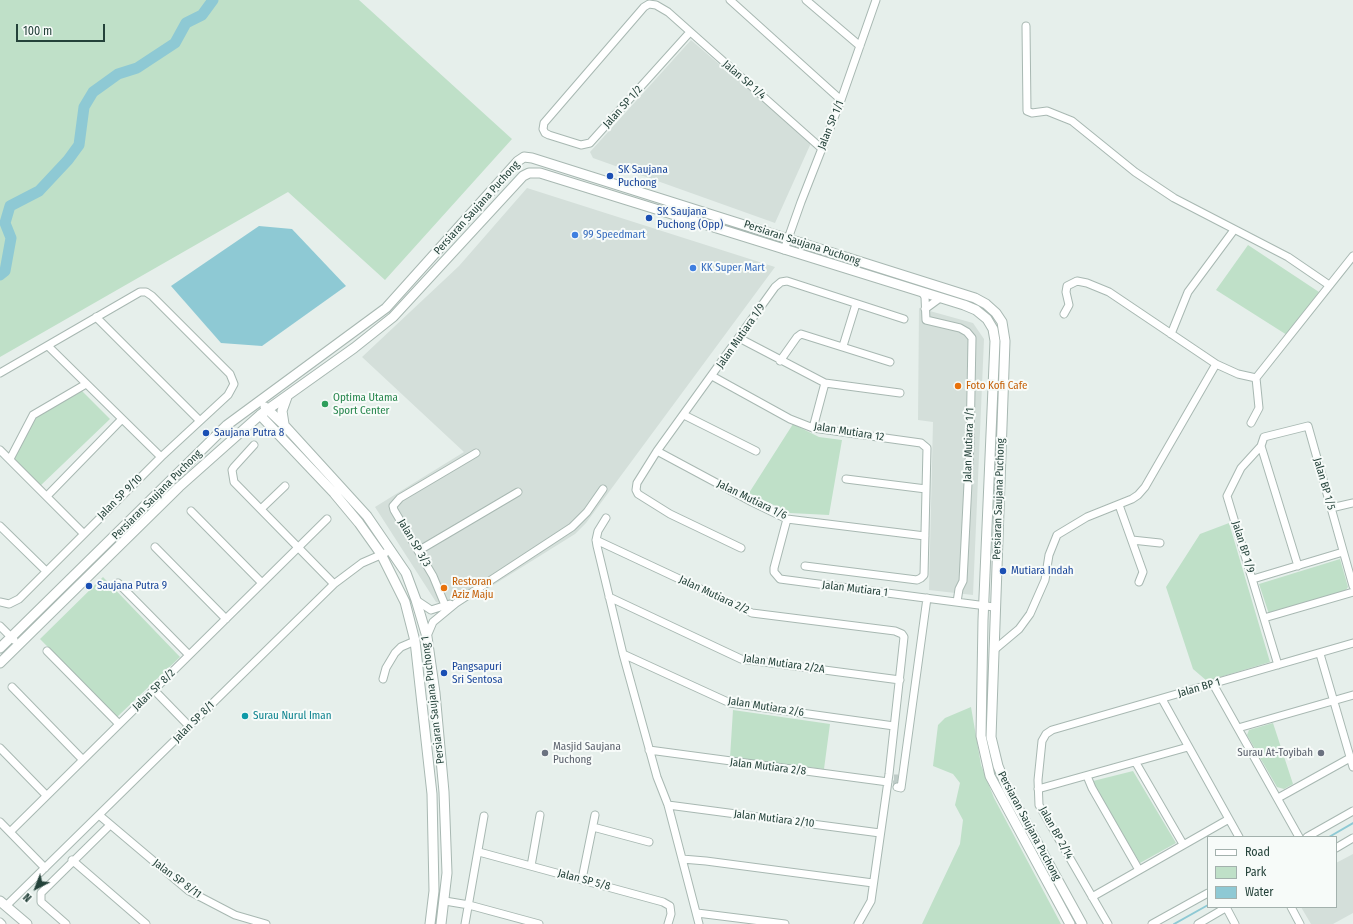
<!DOCTYPE html>
<style>
body{margin:0}
#map{position:relative;width:1353px;height:924px;overflow:hidden;background:#e6efeb;font-family:"Fira Sans Condensed",sans-serif}
canvas{display:block}
.legend{position:absolute;left:1207px;top:836px;width:130px;height:72px;box-sizing:border-box;background:#f7fbf9;border:1px solid #a3b1ad;margin:0;padding:5px 7px;list-style:none;font-size:12px;color:#24423a}
.legend li{display:flex;align-items:center;gap:8px;height:20px}
.legend b{width:20px;border:1px solid #a3b1ad}
.north{position:absolute;left:16px;top:868px;width:40px;height:40px;-webkit-text-stroke:3px #f7fbf9;paint-order:stroke;rotate:222deg;font-size:11px;font-weight:700;line-height:16px;text-align:center;color:#24423a}
.north::after{content:'';display:block;margin:auto;width:14px;height:18px;background:#24423a;clip-path:polygon(50% 0,100% 100%,50% 72%,0 100%)}
.scale{position:absolute;left:16px;top:24px;width:89px;height:18px;box-sizing:border-box;border:2px solid #24423a;border-top:0;padding-left:5px;font-size:12px;line-height:14px;white-space:nowrap;color:#24423a;-webkit-text-stroke:3px #f7fbf9;paint-order:stroke}
</style>
<div id="map">
<canvas width="1353" height="924"></canvas>
<ul class="legend">
<li><b style="height:5px;background:#fff"></b>Road</li>
<li><b style="height:11px;background:#bfe0c8"></b>Park</li>
<li><b style="height:11px;background:#8ec9d4"></b>Water</li>
</ul>
<div class="north">N</div>
<div class="scale">100 m</div>
</div>
<script>
const ctx = document.querySelector('canvas').getContext('2d');
ctx.lineJoin = 'round';
function fillPath(path, color) {
  ctx.fillStyle = color;
  ctx.fill(path, 'evenodd');
}
function poly(rows) {
  const path = new Path2D();
  for (const r of rows) {
    path.moveTo(r[0], r[1]);
    for (let i = 2; i < r.length; i += 2) path.lineTo(r[i], r[i + 1]);
  }
  return path;
}
function strokePath(path, color, width, dash) {
  ctx.strokeStyle = color;
  ctx.lineWidth = width;
  ctx.lineCap = dash ? 'butt' : 'round';
  ctx.setLineDash(dash || []);
  ctx.stroke(path);
}
function label(font, color, halo, rows, align = 'center') {
  ctx.font = font + ' "Fira Sans Condensed",sans-serif';
  ctx.lineWidth = 4;
  ctx.setLineDash([]);
  ctx.textBaseline = 'middle';
  ctx.strokeStyle = halo;
  ctx.fillStyle = color;
  for (const [text, x, y, turn = 0] of rows) {
    ctx.save();
    ctx.translate(x, y);
    ctx.rotate((+turn || 0) * Math.PI / 180);
    ctx.textAlign = isNaN(turn) ? turn : align;
    if (halo) ctx.strokeText(text, 0, 0);
    ctx.fillText(text, 0, 0);
    ctx.restore();
  }
}
fillPath(poly([
 [691,40,811,143,775,223,593,158,590,152],
 [527,188,775,267,586,523,575,534,458,607,436,602,375,507,464,452,362,357,459,266],
 [919,308,973,323,984,339,973,595,929,590,933,422,918,420],
 [1353,854,1353,913,1333,924,1311,924,1301,907,1336,907,1336,863]
]), '#d4dfda');
fillPath(poly([
 [0,0,359,0,512,139,385,280,288,192,0,357],
 [1248,245,1319,292,1287,335,1216,290],
 [81,390,110,419,39,487,12,459,33,418],
 [793,424,819,437,842,440,829,515,790,513,749,493],
 [1229,523,1270,662,1207,681,1193,669,1166,587,1200,534],
 [1340,559,1348,587,1344,593,1269,614,1259,584],
 [103,577,180,657,117,717,40,639],
 [971,707,981,765,994,798,1061,924,922,924,960,844,963,820,955,805,960,783,953,774,933,766,938,725,945,718],
 [733,710,830,724,824,769,730,758],
 [1273,723,1293,784,1284,789,1277,787,1247,735,1249,730],
 [1133,771,1176,843,1140,863,1094,785,1093,781]
]), '#bfe0c8');
fillPath(poly([
 [259,226,292,229,346,286,262,346,221,343,171,286]
]), '#8ec9d4');
strokePath(poly([
 [1329,837,1353,823],
 [1174,924,1208,905]
]), '#8ec9d4', 2);
strokePath(poly([
 [0,275,5,271,11,238,5,223,10,206,39,191,68,160,79,145,84,107,93,92,118,74,137,68,175,43,186,23,202,15,213,0]
]), '#8ec9d4', 11);
strokePath(poly([
 [894,778,898,778],
 [893,784,897,784]
]), '#bfccc8', 7, [7, 3.5]);
const minor = poly([
 [730,0,841,100],
 [806,0,860,46],
 [1026,26,1027,111,1032,113,1047,111,1072,121,1135,172,1174,198,1288,257,1329,285],
 [690,32,590,143,581,145,549,135,545,133,543,129,544,123,644,7,649,4,656,5,668,12,821,148],
 [784,250,801,202,841,100,876,0],
 [922,292,925,297,926,320,960,328,967,332,972,338,970,444,963,581,959,589,957,602],
 [925,309,940,298],
 [1064,314,1069,305,1066,292,1067,286,1077,281,1087,283,1109,292,1216,364],
 [96,317,199,420],
 [1171,334,1188,292,1234,230],
 [739,338,825,383,900,393],
 [48,346,161,457],
 [843,346,856,304],
 [780,361,797,337,801,334,890,362],
 [0,373,140,292,146,292,152,296,230,374,234,384,228,395,161,457,19,599,9,604,0,602],
 [712,376,790,419,813,428,921,443,927,448,924,575,921,578,917,580,805,566],
 [684,415,756,451],
 [1251,423,1259,408,1256,378],
 [813,428,825,383],
 [254,445,234,467,232,470,234,482,334,584],
 [1261,446,1298,566],
 [0,450,84,534],
 [657,451,752,502,787,519,925,536],
 [10,459,33,415,86,384],
 [846,479,926,489],
 [47,496,122,419],
 [1119,505,1143,572,1139,582],
 [1331,508,1353,503],
 [261,509,285,486],
 [191,511,262,583],
 [606,518,598,531,596,540,597,546,623,654,657,777,668,805,699,924],
 [787,519,774,568,774,572,780,579,994,607],
 [0,526,46,571],
 [596,540,752,613,895,631,902,634,904,637,889,774,871,901,858,924],
 [1132,540,1160,543],
 [155,547,226,619],
 [741,548,670,514,638,494,636,490,637,483,657,451,775,287,781,282,787,281,904,319],
 [418,551,518,492],
 [1253,579,1343,552],
 [118,583,189,655],
 [609,597,741,659,900,680],
 [416,600,431,610,450,604],
 [445,605,433,576,394,510,393,506,400,498,476,453],
 [1264,618,1353,592],
 [0,626,14,640],
 [427,636,433,622,456,603,572,527,587,512,603,489],
 [994,650,1019,629,1030,614,1045,580,1049,555,1057,535,1087,517,1132,499,1138,495,1145,487,1216,364,1238,374,1256,378,1353,256],
 [47,651,119,724],
 [623,654,730,703,894,726],
 [1320,654,1353,767],
 [1278,665,1227,496,1241,468,1261,446,1264,437,1308,426,1353,586],
 [383,679,386,668,395,653,401,647,415,641],
 [1213,684,1299,837],
 [12,687,83,760],
 [154,690,189,726],
 [1162,699,1239,837],
 [1238,728,1353,695],
 [0,748,46,795],
 [649,750,888,782],
 [1136,763,1183,844],
 [1087,776,1092,788,1139,870],
 [897,787,901,788,927,598],
 [1038,789,1188,747],
 [1278,798,1350,758],
 [668,805,880,833],
 [99,815,189,891,235,915,266,924],
 [0,822,45,868],
 [593,827,649,842],
 [10,832,327,519],
 [1307,837,1353,811],
 [1336,848,1353,838],
 [479,852,663,902,670,906,671,914,668,924],
 [682,859,706,861,873,883],
 [72,860,146,924],
 [531,866,540,815],
 [582,879,595,815],
 [1092,897,1229,819],
 [445,901,469,905,539,924],
 [6,906,334,584,362,563,385,553],
 [1226,907,1235,924],
 [1291,907,1300,924],
 [697,913,785,924],
 [0,922,2,924],
 [66,924,41,902,41,893,109,826],
 [465,924,484,816],
 [1108,924,1039,805,1038,780,1042,741,1046,734,1052,730,1353,643],
 [1152,924,1208,893],
 [1198,924,1227,907]
]);
const tertiary = poly([
 [265,407,284,425,367,516,406,573,416,600,427,637,435,693,444,792,447,873,441,924],
 [260,415,334,493,359,523,381,554,405,602,415,641,432,794,434,891,430,924],
 [284,424,282,411,287,397],
 [0,648,227,425,386,308,518,161,524,157,532,158,975,298,986,304,996,313,1002,322,1005,341,991,737,998,766,1007,788,1082,924],
 [0,663,179,487,260,415,354,348,393,317,523,176,529,173,540,173,964,305,976,310,987,319,993,329,995,341,983,620,981,736,990,776,1070,924],
 [0,901,27,924]
]);
strokePath(minor, '#a8b8b2', 9);
strokePath(tertiary, '#a8b8b2', 11);
strokePath(minor, '#fff', 7);
strokePath(tertiary, '#fff', 9);
for (const [x, y, r, color] of [
 [610,176,4,"#1a4fb4"],
 [649,218,4,"#1a4fb4"],
 [575,235,4,"#3f7fe0"],
 [693,268,4,"#3f7fe0"],
 [958,386,4,"#e8710a"],
 [325,404,4,"#2e9e5b"],
 [206,433,4,"#1a4fb4"],
 [1003,571,4,"#1a4fb4"],
 [89,586,4,"#1a4fb4"],
 [444,588,4,"#e8710a"],
 [444,673,4,"#1a4fb4"],
 [245,716,4,"#0f9aa8"],
 [545,753,4,"#6b7280"],
 [1321,753,4,"#6b7280"]
]) {
  const dot = new Path2D();
  dot.arc(x, y, r, 0, 2 * Math.PI);
  ctx.fillStyle = color;
  ctx.fill(dot);
  strokePath(dot, '#f7fbf9', 1.5);
}
label('11px', '#24423a', '#f7fbf9', [
 ["Jalan SP 1/4",744,80,41],
 ["Jalan SP 1/2",623,107,-48],
 ["Jalan SP 1/1",831,125,-68],
 ["Persiaran Saujana Puchong",477,208,-48],
 ["Persiaran Saujana Puchong",802,243,18],
 ["Jalan Mutiara 1/9",741,336,-55],
 ["Jalan Mutiara 12",849,432,9],
 ["Jalan Mutiara 1/1",969,445,-88],
 ["Jalan BP 1/5",1324,484,74],
 ["Persiaran Saujana Puchong",157,495,-45],
 ["Jalan SP 9/10",120,497,-45],
 ["Persiaran Saujana Puchong",999,499,-88],
 ["Jalan Mutiara 1/6",752,500,26],
 ["Jalan SP 3/3",414,543,59],
 ["Jalan BP 1/9",1243,547,73],
 ["Jalan Mutiara 1",855,589,7],
 ["Jalan Mutiara 2/2",714,595,25],
 ["Jalan Mutiara 2/2A",784,664,8],
 ["Jalan BP 1",1199,688,-16],
 ["Jalan SP 8/2",154,690,-44],
 ["Persiaran Saujana Puchong 1",433,700,-97],
 ["Jalan Mutiara 2/6",766,707,9],
 ["Jalan SP 8/1",194,722,-45],
 ["Jalan Mutiara 2/8",768,767,7],
 ["Jalan Mutiara 2/10",774,819,7],
 ["Persiaran Saujana Puchong",1029,826,62],
 ["Jalan BP 2/14",1056,833,61],
 ["Jalan SP 8/11",177,879,37],
 ["Jalan SP 5/8",584,880,15]
]);
label('11px', '#164399', '#f7fbf9', [
 ["SK Saujana",618,170],
 ["Puchong",618,183],
 ["SK Saujana",657,212],
 ["Puchong (Opp)",657,225],
 ["Saujana Putra 8",214,433],
 ["Mutiara Indah",1011,571],
 ["Saujana Putra 9",97,586],
 ["Pangsapuri",452,667],
 ["Sri Sentosa",452,680]
], 'left');
label('11px', '#366cbe', '#f7fbf9', [
 ["99 Speedmart",583,235],
 ["KK Super Mart",701,268]
], 'left');
label('11px', '#c56008', '#f7fbf9', [
 ["Foto Kofi Cafe",966,386],
 ["Restoran",452,582],
 ["Aziz Maju",452,595]
], 'left');
label('11px', '#27864d', '#f7fbf9', [
 ["Optima Utama",333,398],
 ["Sport Center",333,411]
], 'left');
label('11px', '#0d838f', '#f7fbf9', [
 ["Surau Nurul Iman",253,716]
], 'left');
label('11px', '#5b616d', '#f7fbf9', [
 ["Masjid Saujana",553,747],
 ["Puchong",553,760],
 ["Surau At-Toyibah",1313,753,"right"]
], 'left');
</script>
